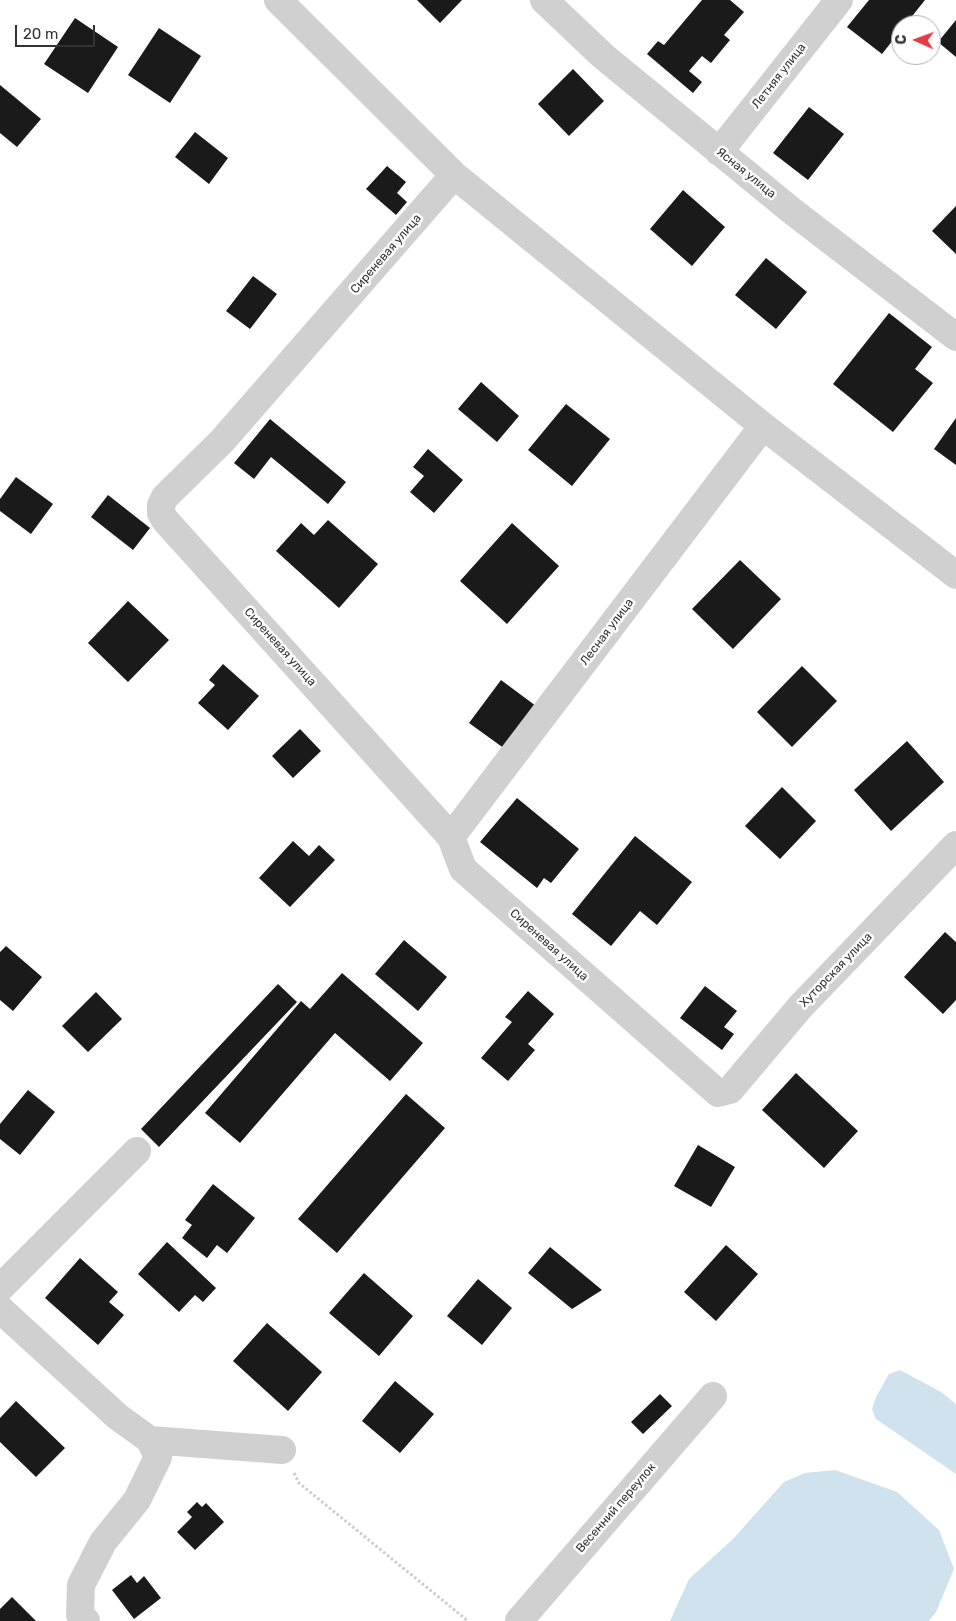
<!DOCTYPE html>
<meta charset="utf-8">
<style>
body{margin:0}
#map{position:relative;width:956px;height:1621px;overflow:hidden;background:#fff;font-family:Rubik,sans-serif}
canvas{display:block}
.north{position:absolute;left:891px;top:15px;width:50px;height:50px;box-sizing:border-box;background:#fff;border:1px solid #adadad;border-radius:50%;rotate:272deg;font-size:14px;font-weight:700;line-height:20px;text-align:center;color:#333}
.north::after{content:'';display:block;margin:auto;width:18px;height:22px;background:#e63946;clip-path:polygon(50% 0,100% 100%,50% 72%,0 100%)}
.scale{position:absolute;left:15px;top:25px;width:80px;height:22px;box-sizing:border-box;border:2px solid #333;border-top:0;padding-left:6px;font-size:15px;line-height:18px;white-space:nowrap;color:#333;-webkit-text-stroke:4px #fff;paint-order:stroke}
</style>
<div id="map">
<canvas width="956" height="1621"></canvas>
<div class="north">С</div>
<div class="scale">20 m</div>
</div>
<script>
const ctx = document.querySelector('canvas').getContext('2d');
ctx.lineJoin = 'round';
function fillPath(path, color) {
  ctx.fillStyle = color;
  ctx.fill(path, 'evenodd');
}
function poly(rows) {
  const path = new Path2D();
  for (const r of rows) {
    path.moveTo(r[0], r[1]);
    for (let i = 2; i < r.length; i += 2) path.lineTo(r[i], r[i + 1]);
  }
  return path;
}
function strokePath(path, color, width, dash) {
  ctx.strokeStyle = color;
  ctx.lineWidth = width;
  ctx.lineCap = dash ? 'butt' : 'round';
  ctx.setLineDash(dash || []);
  ctx.stroke(path);
}
function label(font, color, halo, rows, align = 'center') {
  ctx.font = font + ' Rubik,sans-serif';
  ctx.lineWidth = 5;
  ctx.setLineDash([]);
  ctx.textBaseline = 'middle';
  ctx.strokeStyle = halo;
  ctx.fillStyle = color;
  for (const [text, x, y, turn = 0] of rows) {
    ctx.save();
    ctx.translate(x, y);
    ctx.rotate((+turn || 0) * Math.PI / 180);
    ctx.textAlign = isNaN(turn) ? turn : align;
    if (halo) ctx.strokeText(text, 0, 0);
    ctx.fillText(text, 0, 0);
    ctx.restore();
  }
}
fillPath(poly([
 [900,1370,941,1392,956,1404,956,1474,876,1419,872,1409,876,1397,889,1374],
 [835,1470,897,1492,939,1530,954,1569,936,1612,929,1621,670,1621,689,1579,733,1539,784,1482,805,1473]
]), '#cfe2ee');
fillPath(poly([
 [417,0,462,0,440,23],
 [702,0,730,0,744,12,724,35,730,40,711,63,702,56,689,71,702,82,693,93,647,54,658,41,664,45],
 [869,0,925,0,905,25,901,25,901,30,882,54,847,27],
 [75,18,118,47,88,93,44,64],
 [956,20,956,57,938,42],
 [159,28,201,56,170,103,128,75],
 [573,69,604,101,569,136,538,104],
 [0,85,41,119,17,147,0,133],
 [809,107,844,134,808,180,773,153],
 [195,132,228,158,209,184,175,157],
 [387,166,406,182,397,193,407,202,396,215,366,189],
 [683,190,725,227,692,266,650,229],
 [956,206,956,254,932,231],
 [766,258,807,292,776,329,735,295],
 [253,276,277,294,250,329,226,311],
 [889,313,932,347,915,369,933,383,893,432,833,384],
 [481,382,519,416,497,442,458,409],
 [566,404,610,439,572,486,528,450],
 [956,418,956,465,934,449],
 [270,419,346,482,328,504,271,457,254,479,234,463],
 [428,449,463,480,434,513,410,492,424,476,413,467],
 [16,477,53,504,31,534,0,511,0,499],
 [108,495,150,528,133,550,91,517],
 [328,520,378,564,339,608,276,551,301,523,314,535],
 [512,523,559,566,507,624,460,581],
 [740,560,781,599,733,649,692,609],
 [128,601,169,640,128,682,88,643],
 [223,664,259,696,228,730,198,703,215,685,209,680],
 [802,666,837,701,792,747,757,712],
 [501,680,536,706,505,749,469,723],
 [300,729,321,751,293,778,272,756],
 [907,741,944,782,891,831,854,790],
 [782,787,816,821,780,859,745,826],
 [517,798,579,849,551,883,544,878,537,888,480,842],
 [635,836,692,882,657,925,640,911,611,946,572,914],
 [293,841,309,856,319,845,335,860,290,907,259,878],
 [945,932,956,942,956,1000,943,1014,904,977],
 [404,940,447,977,418,1011,375,974],
 [6,946,42,977,13,1011,0,1000,0,952],
 [342,973,423,1043,390,1081,335,1033,240,1143,205,1113,301,1001,310,1009],
 [278,984,297,1002,159,1147,141,1129],
 [705,986,737,1011,724,1027,734,1034,722,1050,680,1018],
 [528,991,554,1014,528,1044,535,1050,508,1081,481,1058,512,1022,505,1017],
 [96,992,122,1019,88,1052,62,1026],
 [796,1073,858,1131,824,1168,762,1110],
 [28,1090,55,1112,20,1155,0,1139,0,1124],
 [406,1094,445,1128,337,1253,298,1219],
 [698,1145,735,1167,711,1207,674,1186],
 [213,1184,255,1218,227,1253,217,1245,207,1258,182,1238,192,1225,185,1220],
 [167,1242,216,1288,203,1302,195,1295,179,1312,138,1274],
 [726,1245,758,1274,716,1321,684,1292],
 [550,1247,602,1290,572,1309,528,1273],
 [80,1258,118,1292,109,1302,124,1315,98,1345,45,1298],
 [364,1273,413,1316,379,1356,329,1313],
 [478,1279,512,1308,482,1345,447,1316],
 [267,1323,322,1372,288,1411,233,1361],
 [395,1381,434,1414,400,1453,362,1421],
 [660,1394,672,1406,643,1434,631,1422],
 [16,1401,65,1448,36,1477,0,1442,0,1418],
 [197,1502,202,1507,206,1503,224,1522,195,1550,177,1532,192,1517,187,1512],
 [131,1575,137,1583,144,1576,161,1598,134,1619,112,1590],
 [12,1597,36,1621,0,1621,0,1609]
]), '#1a1a1a');
strokePath(poly([
 [294,1473,299,1483,468,1621]
]), '#cdcdcd', 3, [2.5, 2.5]);
strokePath(poly([
 [278,0,454,175,763,426,956,575],
 [544,0,603,56,792,211,956,337],
 [719,152,839,0],
 [454,175,222,441,165,497,161,505,161,513,165,520,451,837,463,869,718,1093,730,1090,801,1006,956,845],
 [451,837,763,426],
 [0,1288,137,1151],
 [0,1309,118,1417,150,1440,282,1450],
 [86,1621,80,1615,81,1585,103,1542,137,1500,158,1457,150,1440],
 [519,1621,713,1396]
]), '#d0d0d0', 28);
label('12px', '#333', '#fff', [
 ["Летняя улица",779,76,-52],
 ["Ясная улица",746,173,39],
 ["Сиреневая улица",386,254,-49],
 ["Лесная улица",607,632,-53],
 ["Сиреневая улица",280,647,48],
 ["Сиреневая улица",549,945,42],
 ["Хуторская улица",836,970,-46],
 ["Весенний переулок",616,1508,-49]
]);
</script>
